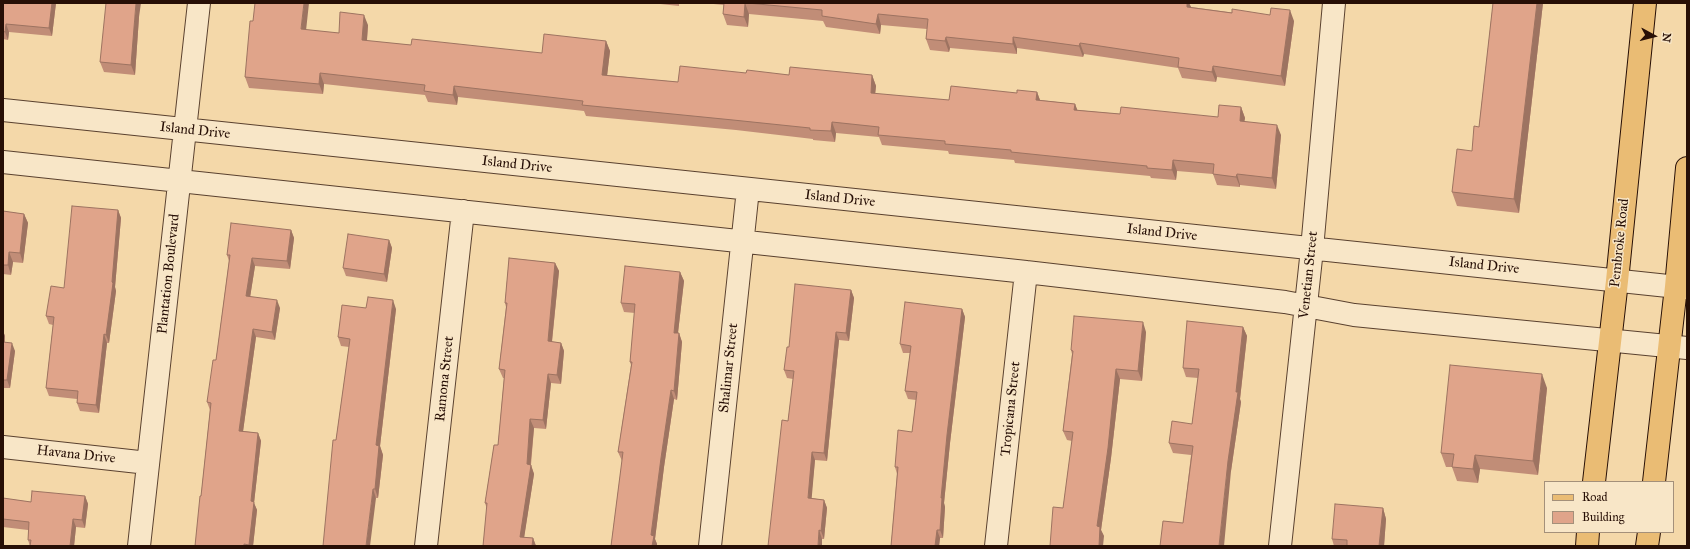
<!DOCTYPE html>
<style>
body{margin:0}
#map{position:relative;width:1690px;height:549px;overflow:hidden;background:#f4d8a9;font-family:"IM FELL Great Primer",serif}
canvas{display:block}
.frame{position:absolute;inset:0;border:4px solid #270f06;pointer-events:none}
.legend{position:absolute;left:1544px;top:481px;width:130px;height:52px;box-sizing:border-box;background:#f8e6c7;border:1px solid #a4907a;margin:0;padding:5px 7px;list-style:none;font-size:12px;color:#270f06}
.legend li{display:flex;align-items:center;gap:8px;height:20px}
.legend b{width:20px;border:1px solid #a4907a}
.north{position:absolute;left:1634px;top:16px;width:40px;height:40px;-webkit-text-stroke:3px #f8e6c7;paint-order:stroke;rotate:97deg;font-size:11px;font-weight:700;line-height:16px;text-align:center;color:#270f06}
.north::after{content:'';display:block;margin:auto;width:14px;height:18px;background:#270f06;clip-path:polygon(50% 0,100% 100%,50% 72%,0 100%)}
</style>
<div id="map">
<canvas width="1690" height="549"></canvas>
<div class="frame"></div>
<ul class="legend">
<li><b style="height:5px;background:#eabc74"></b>Road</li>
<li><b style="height:11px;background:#e0a48a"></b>Building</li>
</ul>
<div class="north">N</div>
</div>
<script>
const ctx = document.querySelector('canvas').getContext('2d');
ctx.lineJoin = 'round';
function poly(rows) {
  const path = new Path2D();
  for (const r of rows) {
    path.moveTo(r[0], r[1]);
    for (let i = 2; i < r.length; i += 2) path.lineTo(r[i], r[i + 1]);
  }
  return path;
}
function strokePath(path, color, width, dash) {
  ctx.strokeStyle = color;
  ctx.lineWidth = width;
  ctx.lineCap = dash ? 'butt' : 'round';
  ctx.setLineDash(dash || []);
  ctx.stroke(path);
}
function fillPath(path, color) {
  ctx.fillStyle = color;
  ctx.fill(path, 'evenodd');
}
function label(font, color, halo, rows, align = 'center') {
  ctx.font = font + ' "IM FELL Great Primer",serif';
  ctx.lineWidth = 3;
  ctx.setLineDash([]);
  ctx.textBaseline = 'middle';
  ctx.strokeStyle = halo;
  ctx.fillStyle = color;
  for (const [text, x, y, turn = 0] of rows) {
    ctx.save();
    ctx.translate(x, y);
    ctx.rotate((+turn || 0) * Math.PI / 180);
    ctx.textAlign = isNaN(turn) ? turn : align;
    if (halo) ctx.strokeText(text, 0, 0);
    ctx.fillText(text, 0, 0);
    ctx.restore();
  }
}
const minor = poly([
 [3,110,1687,288],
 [3,162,1026,272,1285,302,1354,315,1687,348],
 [3,447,148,463],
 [139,546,199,3],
 [426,546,463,211],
 [710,546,748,189],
 [996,546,1026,272],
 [1280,546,1312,249,1334,3]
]);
const major = poly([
 [1594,482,1617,281,1645,3],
 [1654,482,1676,287,1687,168],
 [1587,546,1588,532],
 [1647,546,1649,532]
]);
strokePath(minor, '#5a412f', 24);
strokePath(major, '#270f06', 24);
strokePath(minor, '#f8e6c7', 22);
strokePath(major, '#eabc74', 22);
fillPath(poly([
 [3,3,56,3,52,36,9,32,8,40,3,39],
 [651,3,679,3,679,6],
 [703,3,1189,3,1191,7,1294,21,1285,86,1217,77,1216,82,1182,78,1178,68,1084,54,1083,57,1017,48,1017,54,950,48,949,52,930,50,926,39,927,29,881,25,880,34,826,27,823,21,749,14,748,27,727,25,723,14,724,5],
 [1493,3,1543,3,1519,213,1457,206,1452,192,1472,151,1479,127],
 [139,17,135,75,104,72,100,62],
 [253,21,306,30,339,33,368,25,367,41,411,45,542,53,606,41,610,51,607,75,678,82,746,73,789,75,872,75,876,86,875,94,949,100,1017,93,1037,92,1040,100,1075,104,1077,110,1120,114,1218,117,1241,107,1245,118,1244,121,1281,135,1276,189,1240,185,1240,187,1217,185,1213,174,1177,171,1176,180,1151,178,1150,176,1015,163,1014,160,949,154,948,151,882,145,879,137,836,133,835,142,813,140,813,139,736,130,586,116,584,111,458,97,457,105,428,102,425,95,324,84,323,94,249,88,245,77],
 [118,210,121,218,115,287,116,291,109,343,107,343,99,413,80,411,77,403,77,399,49,396,46,388,53,325,49,324,46,316],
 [3,211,24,214,28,223,23,263,13,262,11,275,3,274],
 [291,230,294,238,290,269,255,266,250,297,280,308,275,340,256,337,243,431,258,433,261,441,254,503,257,510,253,546,195,546,201,496,210,410,207,402,216,360,229,261,227,255],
 [389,240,392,248,387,282,346,276,343,268],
 [509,258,555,263,559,271,552,342,561,343,564,351,561,384,551,383,546,429,534,428,531,465,534,474,524,537,533,538,536,546,483,546,487,509,485,503,494,445,498,445,504,378,503,378,499,369,506,307,505,303],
 [680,272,684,281,678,333,679,333,682,342,677,400,674,399,664,467,655,539,657,544,657,546,611,546,622,461,618,452,631,365,630,362,635,313,624,312,621,303],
 [851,290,854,298,849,341,839,340,827,461,815,460,811,498,824,500,827,508,824,539,822,539,822,546,788,421,793,379,787,378,784,370,789,347],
 [366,308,396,309,380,446,383,455,378,498,376,498,336,440,349,347,341,346,338,337],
 [962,309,965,317,950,443,944,503,945,507,943,538,940,538,939,546,891,546,897,474,895,467,912,432,916,400,908,399,905,391,910,353,903,353,900,344],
 [1243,327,1247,336,1240,399,1241,402,1231,471,1183,523,1191,455,1173,453,1169,443,1192,424,1198,378,1186,377,1183,368],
 [3,331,5,336,5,342,15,351,10,388,3,388],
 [1146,332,1142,381,1120,379,1111,458,1101,530,1104,536,1063,508,1072,441,1067,440,1063,431,1072,354,1071,350],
 [1547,388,1538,475,1480,469,1478,483,1457,481,1452,467,1446,467,1441,453],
 [85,496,88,504,85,528,76,527,74,546,30,546,28,540,28,530,3,527,3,498,31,502],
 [1383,508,1386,519,1384,546,1334,546,1332,539]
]), '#c18d77');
fillPath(poly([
 [52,3,56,3,52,36,49,28],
 [136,3,141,3,139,17,135,75,131,65],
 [304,3,309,3,305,40,301,29],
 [745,3,749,14,748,27,744,17],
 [1187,3,1189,3,1192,9,1187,7],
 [1537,3,1543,3,1519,213,1514,199],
 [1290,10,1294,21,1285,86,1281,76],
 [878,14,881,25,880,34,876,24],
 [364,15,368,25,366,51,362,40],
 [6,24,9,32,8,40,5,32],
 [946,37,950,48,949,52,945,41],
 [1013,37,1017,48,1017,54,1013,44],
 [606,41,610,51,606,85,602,75],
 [1080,43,1084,54,1083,57,1079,46],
 [1213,66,1217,77,1216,82,1212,72],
 [320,73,324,84,323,94,319,84],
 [872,75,876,86,874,104,871,93],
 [454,86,458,97,457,105,453,95],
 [1037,92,1041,103,1036,100],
 [1075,104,1079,114,1074,110],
 [1241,107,1245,118,1243,131,1240,121],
 [832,122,836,133,835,142,831,131],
 [1277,125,1281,135,1276,189,1272,178],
 [1173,160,1177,171,1176,180,1172,170],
 [1237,174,1240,185,1240,187,1236,177],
 [118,210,121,218,115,287,116,291,109,343,106,335,112,282],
 [24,214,28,223,23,263,20,253],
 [291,230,294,238,290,269,287,261],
 [389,240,392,248,387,282,384,274],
 [9,252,13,262,11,275,8,265],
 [252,258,255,266,249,304,246,296],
 [555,263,559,271,551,350,548,341],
 [680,272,684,281,677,341,674,333],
 [851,290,854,298,849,341,846,333],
 [277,300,280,308,275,340,272,332],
 [393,300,396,309,380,446,383,455,378,498,375,489,376,445],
 [962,309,965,317,950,443,944,503,945,507,943,538,940,530,941,498,947,435],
 [1143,322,1146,332,1142,381,1138,371],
 [1243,327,1247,336,1240,399,1241,402,1231,471,1224,546,1219,546,1228,461,1236,392],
 [253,329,256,337,242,439,239,431],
 [3,331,5,336,4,350,3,347],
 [836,332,839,340,827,461,824,453],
 [679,333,682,342,677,400,674,391],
 [104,334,107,343,99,413,96,405],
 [12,343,15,351,10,388,7,380],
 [561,343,564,351,561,384,557,375],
 [1116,369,1120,379,1111,458,1101,530,1104,536,1103,546,1099,546,1097,526],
 [548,374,551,383,546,429,543,420],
 [1542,374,1547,388,1538,475,1533,461],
 [671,390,674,399,664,467,655,539,657,544,657,546,652,546,651,535,661,458],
 [530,419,534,428,530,470,531,465,534,474,523,545,520,537,527,464],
 [258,433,261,441,254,503,257,510,253,546,250,546,249,545,251,501],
 [812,452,815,460,811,506,808,498],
 [1475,455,1480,469,1478,483,1473,469],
 [373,489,376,498,370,546,366,546],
 [85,496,88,504,85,528,82,520],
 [824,500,827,508,824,539,821,531],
 [1383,508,1386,519,1384,546,1379,546],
 [73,519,76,527,74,546,70,546],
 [819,530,822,539,822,546,818,546],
 [937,530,940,538,939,546,935,546],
 [533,538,536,546,532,546]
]), '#9d7361');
const building = poly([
 [3,3,52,3,49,28,6,24,5,32,3,31,3,3],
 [106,3,136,3,131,65,100,62,106,3],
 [255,3,304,3,301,29,339,33,340,12,364,15,362,40,411,45,412,39,542,53,544,34,606,41,602,75,678,82,680,66,746,73,747,70,789,75,790,67,872,75,871,93,949,100,951,86,1017,93,1017,90,1037,92,1036,100,1075,104,1074,110,1120,114,1121,107,1218,117,1219,105,1241,107,1240,121,1277,125,1272,178,1237,174,1236,177,1213,174,1214,164,1173,160,1172,170,1147,168,1147,166,1011,152,1011,150,945,144,945,141,878,135,879,127,832,122,831,131,810,130,810,128,733,120,582,105,583,101,454,86,453,95,424,91,425,85,320,73,319,84,245,77,250,21,253,21,255,3],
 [724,3,745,3,744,17,723,14,724,3],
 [747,3,1187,3,1187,7,1232,13,1232,9,1270,15,1271,8,1290,10,1281,76,1213,66,1212,72,1178,67,1179,58,1080,43,1079,46,1013,37,1013,44,946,37,945,41,926,39,928,19,878,14,876,24,822,16,822,10,747,3],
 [1493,3,1537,3,1514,199,1452,192,1457,149,1472,151,1474,126,1479,127,1493,3],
 [72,206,118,210,112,282,113,283,106,335,104,334,96,405,77,403,78,391,46,388,54,317,46,316,51,286,64,288,72,206],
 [3,211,24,214,20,253,9,252,8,265,3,265,3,211],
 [231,223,291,230,287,261,252,258,246,296,277,300,272,332,253,329,239,431,258,433,251,501,254,502,249,545,244,544,244,546,195,546,200,496,201,496,211,403,207,402,213,360,216,360,230,255,227,255,231,223],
 [348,234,389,240,384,274,343,268,348,234],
 [509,258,555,263,548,341,561,343,557,375,548,374,543,420,530,419,527,464,531,465,520,537,533,538,532,546,483,546,487,503,485,503,494,445,498,445,505,370,499,369,507,303,505,303,509,258],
 [625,266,680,272,674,333,679,333,674,391,671,390,661,458,651,535,654,536,652,546,611,546,623,452,618,452,632,362,630,362,635,304,621,303,625,266],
 [795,284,851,290,846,333,836,332,824,453,812,452,808,498,824,500,821,531,819,530,818,546,768,546,782,420,788,421,794,371,784,370,787,347,789,347,795,284],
 [368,297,393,300,376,445,379,446,375,489,373,489,366,546,323,546,333,440,336,440,350,339,338,337,342,305,366,308,368,297],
 [905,302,962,309,947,435,941,498,942,498,940,530,937,530,935,546,891,546,898,467,895,467,898,430,912,432,917,392,905,391,911,346,900,344,905,302],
 [1074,316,1143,322,1138,371,1116,369,1108,448,1097,526,1100,527,1099,546,1050,546,1053,507,1063,508,1073,432,1063,431,1073,351,1071,350,1074,316],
 [1187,321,1243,327,1236,392,1238,392,1228,461,1219,546,1160,546,1163,521,1183,523,1193,446,1169,443,1172,421,1192,424,1199,369,1183,368,1187,321],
 [3,342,12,343,7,380,3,380,3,342],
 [1450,365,1542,374,1533,461,1475,455,1473,469,1452,467,1454,454,1441,453,1450,365],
 [32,491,85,496,82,520,73,519,70,546,30,546,31,540,28,540,29,522,3,519,3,498,31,502,32,491],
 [1335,504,1383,508,1379,546,1347,546,1347,540,1332,539,1335,504]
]);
fillPath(building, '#e0a48a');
strokePath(building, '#9d7361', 1);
label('14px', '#270f06', '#f8e6c7', [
 ["Island Drive",195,131,6],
 ["Island Drive",517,165,6],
 ["Island Drive",840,199,6],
 ["Island Drive",1162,233,6],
 ["Pembroke Road",1620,243,-84],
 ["Island Drive",1484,266,6],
 ["Plantation Boulevard",169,274,-84],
 ["Venetian Street",1309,275,-84],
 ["Shalimar Street",729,368,-84],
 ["Ramona Street",445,379,-84],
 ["Tropicana Street",1011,409,-84],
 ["Havana Drive",76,455,6]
]);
</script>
